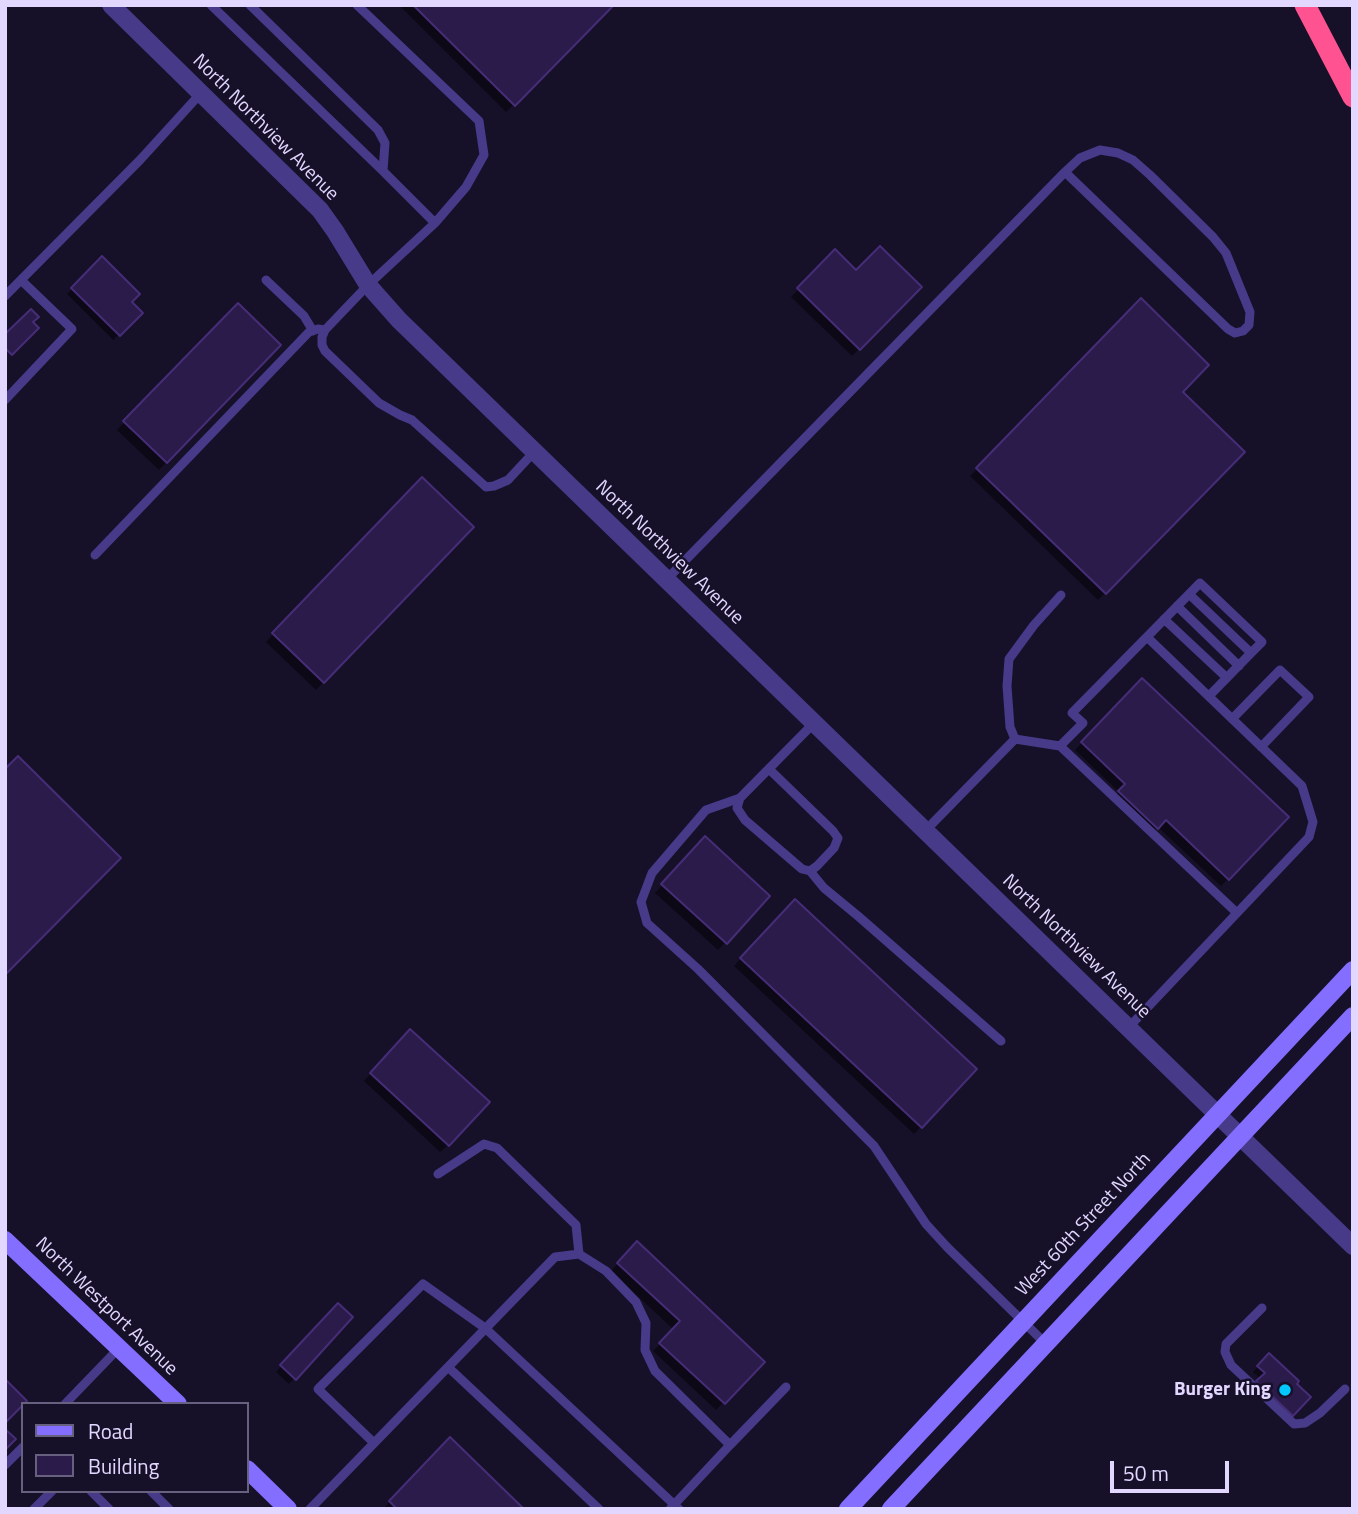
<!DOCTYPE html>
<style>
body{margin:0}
#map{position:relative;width:1358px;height:1514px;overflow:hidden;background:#171029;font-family:"Titillium Web",sans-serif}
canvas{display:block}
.frame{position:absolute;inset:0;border:7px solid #e1d7ff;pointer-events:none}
.legend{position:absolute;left:21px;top:1402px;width:228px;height:91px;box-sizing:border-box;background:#171029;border:2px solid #68607f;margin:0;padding:9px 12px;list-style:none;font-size:21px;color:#e1d7ff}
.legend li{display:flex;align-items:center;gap:14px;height:35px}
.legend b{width:35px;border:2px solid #68607f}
.scale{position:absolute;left:1110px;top:1461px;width:119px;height:32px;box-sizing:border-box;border:4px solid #e1d7ff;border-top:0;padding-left:9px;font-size:21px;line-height:24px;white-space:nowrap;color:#e1d7ff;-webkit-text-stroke:5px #171029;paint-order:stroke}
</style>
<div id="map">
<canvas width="1358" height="1514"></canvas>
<div class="frame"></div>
<ul class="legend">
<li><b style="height:9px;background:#846eff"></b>Road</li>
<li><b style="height:19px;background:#2b1b4a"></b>Building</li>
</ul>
<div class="scale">50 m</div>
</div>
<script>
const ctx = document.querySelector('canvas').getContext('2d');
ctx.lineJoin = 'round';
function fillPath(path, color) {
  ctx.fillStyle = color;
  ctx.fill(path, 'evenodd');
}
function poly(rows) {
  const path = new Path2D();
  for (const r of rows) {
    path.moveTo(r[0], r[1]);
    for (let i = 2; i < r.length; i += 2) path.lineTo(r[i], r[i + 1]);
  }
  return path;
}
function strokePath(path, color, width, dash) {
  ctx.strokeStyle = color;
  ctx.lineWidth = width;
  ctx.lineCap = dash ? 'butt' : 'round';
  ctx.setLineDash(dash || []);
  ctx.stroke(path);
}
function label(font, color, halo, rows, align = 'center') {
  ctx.font = font + ' "Titillium Web",sans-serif';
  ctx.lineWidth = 5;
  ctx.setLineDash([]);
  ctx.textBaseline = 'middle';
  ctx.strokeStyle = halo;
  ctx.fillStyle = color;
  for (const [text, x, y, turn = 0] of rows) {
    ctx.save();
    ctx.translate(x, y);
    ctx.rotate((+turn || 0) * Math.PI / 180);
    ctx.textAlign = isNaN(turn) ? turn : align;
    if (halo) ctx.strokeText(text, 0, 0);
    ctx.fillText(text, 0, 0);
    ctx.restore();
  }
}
fillPath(poly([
 [399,5,612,5,506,112],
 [835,252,856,272,920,287,852,356,791,297],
 [102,259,129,302,141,313,113,340,67,294],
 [1141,301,1181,392,1242,452,1098,600,970,476],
 [238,305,279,345,159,470,117,430],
 [422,480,471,527,316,690,266,642],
 [1142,680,1286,817,1221,886,1158,827,1150,835,1112,799,1119,792,1075,750],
 [697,846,768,896,718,950,655,893],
 [795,901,975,1069,914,1134,734,966],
 [403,1038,448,1145,440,1152,364,1081],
 [637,1244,762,1362,716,1410,653,1351,674,1330,611,1271],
 [338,1305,350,1317,289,1384,276,1372],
 [1269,1356,1308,1397,1286,1420,1252,1387,1261,1379,1253,1372],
 [450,1440,522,1509,383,1509]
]), '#0007');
const building = poly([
 [413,5,614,5,515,106,413,5],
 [880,246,922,287,860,350,797,288,835,249,856,270,880,246],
 [102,256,140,294,132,302,143,313,120,336,71,288,102,256],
 [1141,298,1209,365,1183,392,1245,452,1106,594,976,468,1141,298],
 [238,303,281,345,167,463,123,421,238,303],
 [31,309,39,317,33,322,39,328,12,355,5,348,5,334,31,309],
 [422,477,474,527,324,683,272,633,422,477],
 [1142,678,1289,817,1229,880,1166,820,1158,829,1118,791,1125,784,1081,742,1142,678],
 [18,756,121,858,7,973,5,971,5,769,18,756],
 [705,836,770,896,727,944,661,884,705,836],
 [795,899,977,1069,922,1128,740,958,795,899],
 [410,1029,490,1102,449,1146,370,1073,410,1029],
 [637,1241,765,1362,725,1404,659,1343,680,1321,617,1263,637,1241],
 [338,1303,353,1317,296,1380,280,1365,338,1303],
 [1269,1353,1299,1381,1297,1384,1311,1397,1293,1416,1256,1381,1265,1373,1257,1366,1269,1353],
 [5,1379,27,1401,5,1423,5,1379],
 [5,1429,16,1439,5,1450,5,1429],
 [450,1437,524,1509,397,1509,389,1501,450,1437]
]);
fillPath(building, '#2b1b4a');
strokePath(building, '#452d77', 2);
strokePath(poly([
 [211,5,383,171,435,223],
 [250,5,378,130,385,143,383,171],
 [357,5,479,121,484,155,466,187,435,223,368,285,325,330,322,337,322,345,325,351,379,403,400,415,412,420,486,487,494,486,508,480,534,452],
 [266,280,304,316,313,331],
 [5,296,140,160,201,93],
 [5,400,72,329,21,280],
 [95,555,309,332,318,329,325,330],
 [666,580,1065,172,1080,158,1100,150,1118,153,1133,160,1150,175,1213,237,1226,253,1250,312,1249,325,1243,331,1235,333,1228,329,1065,172],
 [1189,594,1251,653,1209,696],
 [1177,606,1239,666],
 [1164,619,1227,678],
 [1147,637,1302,786,1313,822,1309,837,1237,913],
 [1232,719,1280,670,1309,697,1261,747],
 [1015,739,1010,727,1007,686,1009,659,1034,625,1061,595],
 [1060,746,1083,723,1072,713,1200,583,1262,642,1251,653],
 [769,769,833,831,838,838,834,848,817,866,810,871,802,869,745,820,737,808,740,798,814,723],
 [740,798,706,810,652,873,641,902,647,923,698,969,874,1146,926,1224,947,1247,1046,1344],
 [925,831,1015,739,1060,746,1237,913,1129,1027],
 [810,871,824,888,858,916,1001,1041],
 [438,1174,484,1144,497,1148,576,1225,579,1254],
 [1262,1308,1226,1344,1225,1352,1231,1365,1294,1424,1305,1423,1320,1413,1345,1389],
 [448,1367,599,1509],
 [65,1404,119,1348],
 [374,1443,318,1389,423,1284,485,1328,679,1509],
 [730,1445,786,1387],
 [5,1465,23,1447],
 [91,1491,109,1509],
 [151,1491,169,1509],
 [34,1509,52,1491],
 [310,1509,555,1257,579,1254,606,1271,636,1302,646,1323,645,1350,655,1371,730,1445,670,1509]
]), '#463a89', 9);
strokePath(poly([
 [111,5,320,210,335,231,368,285,399,320,1353,1246]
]), '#463a89', 18);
strokePath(poly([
 [5,1240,178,1404],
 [247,1469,288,1509],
 [848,1509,1353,970],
 [891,1509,1353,1016]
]), '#846eff', 18);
strokePath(poly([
 [1305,5,1353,97]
]), '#ff5290', 21);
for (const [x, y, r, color] of [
 [1285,1390,7,"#03c7ff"]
]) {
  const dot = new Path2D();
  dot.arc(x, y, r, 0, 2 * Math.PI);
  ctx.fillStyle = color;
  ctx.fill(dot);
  strokePath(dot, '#171029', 2.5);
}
label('19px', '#e1d7ff', '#171029', [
 ["North Northview Avenue",265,128,45],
 ["North Northview Avenue",669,553,44],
 ["North Northview Avenue",1076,947,44],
 ["West 60th Street North",1084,1225,-47],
 ["North Westport Avenue",106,1307,44]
]);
label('bold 19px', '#e1d7ff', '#171029', [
 ["Burger King",1271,1390]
], 'right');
</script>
